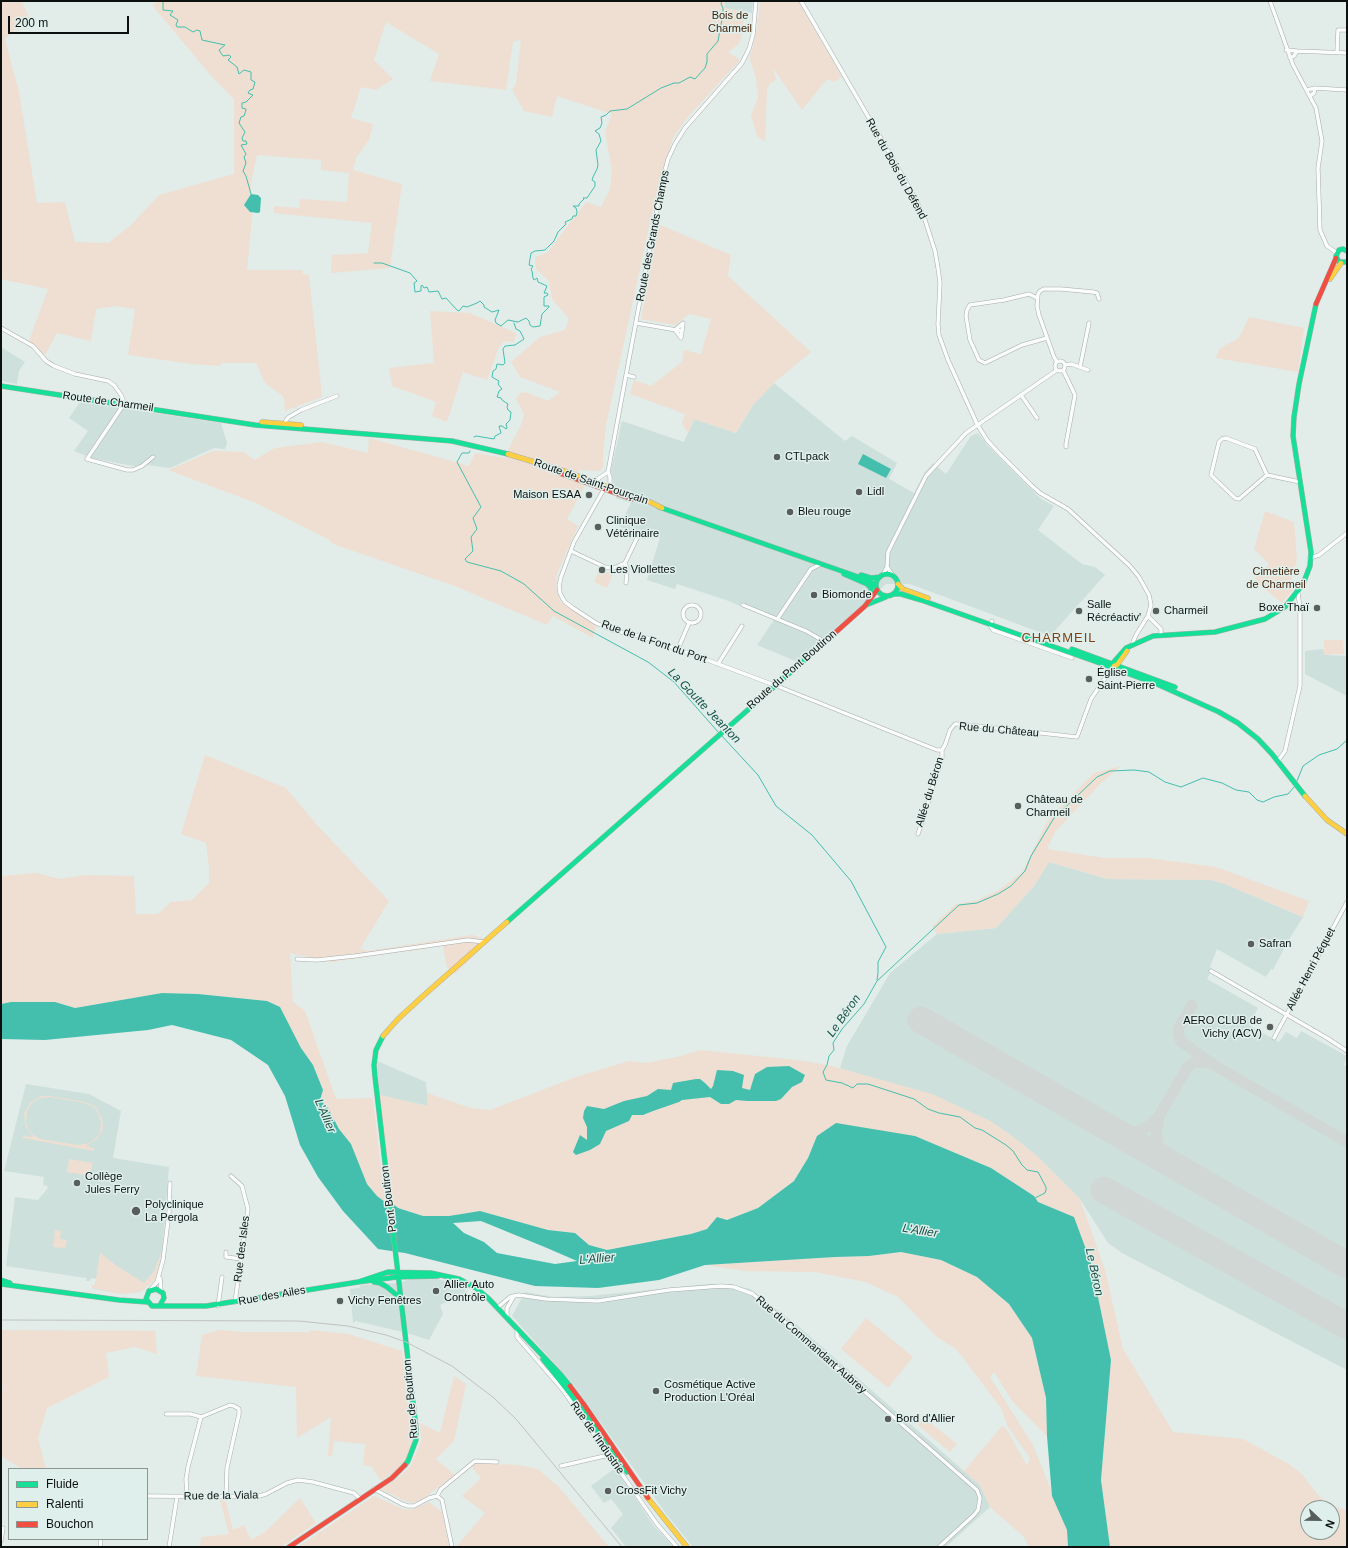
<!DOCTYPE html>
<meta charset="utf-8">
<style>
body{margin:0}
#map{position:relative;width:1348px;height:1548px;overflow:hidden;background:#e2ece9;font-family:Arial,sans-serif}
canvas{display:block}
.frame{position:absolute;inset:0;border:2px solid #0c1110;pointer-events:none}
.legend{position:absolute;left:8px;top:1468px;width:140px;height:72px;box-sizing:border-box;background:#dfefeb;border:1px solid #8b9693;margin:0;padding:5px 7px;list-style:none;font-size:12px;color:#0c1110}
.legend li{display:flex;align-items:center;gap:8px;height:20px}
.legend b{width:20px;border:1px solid #8b9693}
.north{position:absolute;left:1300px;top:1500px;width:40px;height:40px;box-sizing:border-box;background:#dfefeb;border:1px solid #8b9693;border-radius:50%;rotate:112deg;font-size:11px;font-weight:700;line-height:16px;text-align:center;color:#0c1110}
.north::after{content:'';display:block;margin:auto;width:14px;height:18px;background:#575e5c;clip-path:polygon(50% 0,100% 100%,50% 72%,0 100%)}
.scale{position:absolute;left:8px;top:16px;width:121px;height:18px;box-sizing:border-box;border:2px solid #0c1110;border-top:0;padding-left:5px;font-size:12px;line-height:14px;white-space:nowrap;color:#0c1110;-webkit-text-stroke:3px #dfefeb;paint-order:stroke}
</style>
<div id="map">
<canvas width="1348" height="1548"></canvas>
<div class="frame"></div>
<ul class="legend">
<li><b style="height:5px;background:#16e098"></b>Fluide</li>
<li><b style="height:5px;background:#ffcf43"></b>Ralenti</li>
<li><b style="height:5px;background:#f24e42"></b>Bouchon</li>
</ul>
<div class="north">N</div>
<div class="scale">200 m</div>
</div>
<script>
const ctx = document.querySelector('canvas').getContext('2d');
ctx.lineJoin = 'round';
function fillPath(path, color) {
  ctx.fillStyle = color;
  ctx.fill(path, 'evenodd');
}
function poly(rows) {
  const path = new Path2D();
  for (const r of rows) {
    if (r.length === 3) {
      path.moveTo(r[0] + r[2], r[1]);
      path.arc(r[0], r[1], r[2], 0, 2 * Math.PI);
      continue;
    }
    path.moveTo(r[0], r[1]);
    for (let i = 2; i < r.length; i += 2) path.lineTo(r[i], r[i + 1]);
  }
  return path;
}
function strokePath(path, color, width, dash) {
  ctx.strokeStyle = color;
  ctx.lineWidth = width;
  ctx.lineCap = dash ? 'butt' : 'round';
  ctx.setLineDash(dash || []);
  ctx.stroke(path);
}
function label(font, color, halo, rows, align = 'center') {
  ctx.font = font + ' Arial,sans-serif';
  ctx.lineWidth = 3;
  ctx.setLineDash([]);
  ctx.textBaseline = 'middle';
  ctx.strokeStyle = halo;
  ctx.fillStyle = color;
  for (const [text, x, y, turn = 0] of rows) {
    ctx.save();
    ctx.translate(x, y);
    ctx.rotate((+turn || 0) * Math.PI / 180);
    ctx.textAlign = isNaN(turn) ? turn : align;
    if (halo) ctx.strokeText(text, 0, 0);
    ctx.fillText(text, 0, 0);
    ctx.restore();
  }
}
fillPath(poly([
 [725,1,753,1,752,13,724,8],
 [1,347,25,362,19,371,17,384,1,381],
 [774,383,845,441,852,436,897,463,889,479,914,493,925,472,933,463,946,474,971,436,978,433,988,446,1041,499,1054,506,1038,530,1082,564,1095,567,1105,575,1050,636,910,584,886,584,798,662,757,645,774,620,726,600,677,584,675,589,647,580,660,538,643,539,619,526,631,503,616,498,611,470,622,421,684,442,694,419,736,433,753,405],
 [80,402,221,423,227,443,225,449,214,448,170,468,147,465,133,466,91,458,74,451,88,431,69,418],
 [1323,649,1325,655,1347,656,1347,696,1305,674,1305,651],
 [1049,862,1108,879,1211,880,1225,884,1303,917,1288,941,1273,970,1271,969,1266,977,1217,949,1210,967,1212,969,1207,979,1258,1008,1249,1025,1279,1042,1286,1032,1297,1038,1301,1031,1347,1056,1344,1065,1347,1066,1347,1370,1122,1253,1108,1243,1080,1199,1037,1156,1012,1136,990,1121,840,1068,847,1046,890,973,937,934,996,928,1034,886],
 [377,1061,426,1082,428,1106,379,1095],
 [26,1084,89,1094,121,1111,113,1158,169,1167,162,1253,155,1280,140,1292,121,1294,95,1289,92,1288,92,1285,95,1285,96,1279,92,1278,89,1281,86,1281,86,1278,6,1266,15,1197,38,1200,48,1188,47,1186,43,1185,44,1177,4,1171],
 [435,1278,452,1283,468,1292,440,1305,443,1314,429,1340,407,1333,356,1321,353,1323,350,1289,359,1288,361,1285,400,1283,410,1279],
 [708,1284,731,1284,750,1289,797,1325,980,1485,990,1507,946,1547,693,1547,667,1515,573,1384,512,1316,525,1292,554,1297,590,1296],
 [615,1468,654,1526,674,1547,626,1547,611,1528,623,1514,611,1499,604,1503,591,1486]
]), '#cee0dc');
fillPath(poly([
 [1,1,22,1,32,24,14,31,5,39,19,92,37,203,65,202,75,242,108,243,130,226,159,195,234,174,234,99,213,78,152,5,158,1,725,1,724,8,745,12,740,43,728,52,740,60,687,118,673,138,658,186,606,425,603,453,603,467,600,471,578,470,584,487,567,519,578,526,557,574,556,588,560,601,596,626,593,638,553,616,547,625,452,585,333,544,328,539,256,503,168,470,213,451,244,452,254,460,275,448,322,442,368,453,369,438,469,466,475,453,504,458,522,423,524,414,516,399,521,392,528,393,548,401,560,392,520,377,511,362,540,337,565,330,569,319,552,299,549,281,536,269,535,257,547,253,586,202,601,207,610,189,612,171,605,132,612,114,557,96,552,117,524,111,512,90,516,84,521,39,513,42,506,90,430,81,439,54,386,22,374,60,393,79,376,90,361,87,351,118,373,124,369,140,356,158,353,170,402,184,390,268,331,273,332,255,368,253,372,223,274,213,274,206,299,208,300,199,347,202,349,173,321,170,321,160,257,155,251,183,252,217,247,270,302,270,303,274,309,275,322,397,285,411,284,397,265,383,256,363,221,363,220,366,191,364,128,355,135,309,115,306,96,309,91,341,57,333,45,355,29,341,48,289,1,279],
 [760,1,798,1,842,77,834,82,827,79,802,110,773,68,776,80,770,84,767,90,765,141,757,136,751,115,758,98,756,78,749,57,752,51,757,27],
 [658,224,731,255,728,276,811,352,774,383,753,405,736,433,694,419,688,433,682,424,685,414,630,394,634,380,651,386,682,362,684,350,701,354,711,319,689,314,675,325,641,319],
 [430,311,470,313,516,333,514,342,504,341,499,347,487,380,463,372,447,422,432,416,436,402,392,386,389,368,434,363],
 [1249,317,1304,328,1298,372,1216,358,1219,349,1239,338],
 [1265,511,1294,522,1297,560,1290,582,1295,588,1282,603,1254,580,1269,564,1254,549],
 [600,568,608,572,614,571,607,588,594,582],
 [1324,640,1343,640,1344,654,1324,655],
 [205,755,286,788,317,825,389,901,360,949,368,951,472,935,482,938,481,949,455,974,447,967,443,946,331,962,290,953,293,1002,305,1011,336,1099,371,1098,373,1100,385,1202,377,1196,367,1184,351,1144,339,1129,328,1108,320,1100,323,1090,313,1065,301,1048,280,1007,267,1001,198,994,162,993,75,1008,55,1002,11,1002,1,1004,1,876,36,873,60,879,85,875,134,876,136,914,158,914,171,902,192,900,209,883,209,867,206,843,181,834],
 [1121,766,1100,784,1055,832,1047,849,1104,858,1148,858,1216,867,1309,901,1303,917,1225,884,1211,880,1108,879,1049,862,1034,886,996,928,937,934,932,926,956,904,978,900,999,890,1022,872,1048,820,1094,773],
 [700,1050,797,1060,828,1065,932,1094,990,1121,1012,1136,1037,1156,1080,1199,1105,1270,1123,1349,1173,1432,1243,1439,1289,1464,1303,1475,1317,1494,1330,1505,1347,1511,1347,1547,1110,1547,1101,1480,1111,1360,1074,1217,1038,1202,1034,1196,991,1168,915,1136,817,1136,808,1158,794,1181,758,1208,727,1220,717,1217,707,1229,691,1234,607,1250,589,1245,575,1233,548,1230,480,1211,449,1216,423,1216,398,1208,391,1202,379,1095,428,1106,427,1093,471,1108,490,1110,576,1077,629,1061,646,1063,677,1057],
 [1308,1508,1332,1508,1332,1532,1308,1532],
 [41,1096,49,1096,85,1102,96,1107,102,1119,103,1128,97,1139,86,1146,94,1148,94,1151,23,1138,23,1136,33,1137,26,1127,24,1114,30,1103],
 [49,1097,85,1103,95,1108,99,1115,101,1123,100,1132,96,1138,90,1143,77,1145,40,1139,33,1135,29,1130,26,1123,27,1110,34,1101,41,1098],
 [69,1159,93,1163,90,1176,67,1172],
 [55,1230,61,1231,60,1239,67,1240,65,1248,53,1247],
 [162,1252,155,1280,140,1292,121,1294,92,1288,92,1285,95,1285,100,1253,117,1266,144,1283,154,1271,161,1253],
 [901,1252,941,1260,977,1277,1009,1304,1032,1338,1046,1398,1047,1436,1013,1402,994,1372,990,1377,1033,1445,1067,1530,1068,1547,1029,1547,1024,1537,990,1507,980,1485,964,1471,1002,1426,1006,1428,1027,1466,1030,1458,1008,1427,1001,1408,956,1349,937,1337,898,1297,865,1282,815,1272,745,1271,705,1265,835,1257,869,1256],
 [866,1318,913,1357,888,1388,841,1349],
 [1,1330,155,1331,157,1354,135,1347,106,1353,109,1377,47,1408,38,1438,46,1469,22,1469,1,1456,1,1401,3,1386,1,1386],
 [220,1330,243,1332,310,1332,311,1330,349,1334,402,1351,412,1444,410,1454,404,1463,397,1471,381,1481,371,1466,363,1465,365,1444,334,1441,332,1456,328,1456,331,1417,297,1438,296,1387,196,1376,202,1335],
 [454,1376,466,1384,454,1441,436,1459,455,1475,424,1498,413,1503,405,1501,381,1489,402,1475,411,1465,421,1441,420,1423,440,1433],
 [923,1417,957,1444,950,1452,918,1425],
 [476,1463,519,1465,538,1469,559,1487,609,1547,456,1547,485,1513,462,1496,481,1478,471,1466],
 [374,1496,403,1509,411,1510,429,1502,442,1512,449,1547,298,1547],
 [300,1498,316,1523,281,1547,200,1547,201,1537,229,1534,220,1500,225,1499,233,1530,244,1525,251,1540,265,1532]
]), '#eedfd2');
fillPath(poly([
 [251,194,258,195,261,198,260,212,258,213,250,212,244,205],
 [863,454,891,469,886,478,858,464],
 [162,993,198,994,267,1001,280,1007,301,1048,313,1065,323,1090,320,1100,328,1108,339,1129,351,1144,367,1184,377,1196,385,1202,391,1202,398,1208,423,1216,449,1216,480,1211,548,1230,575,1233,589,1245,607,1250,691,1234,707,1229,717,1217,727,1220,758,1208,794,1181,808,1158,817,1136,836,1123,915,1136,991,1168,1034,1196,1038,1202,1074,1217,1091,1263,1111,1360,1101,1480,1110,1547,1068,1547,1067,1530,1052,1496,1047,1436,1046,1398,1032,1338,1009,1304,977,1277,941,1260,901,1252,869,1256,835,1257,705,1265,659,1280,598,1288,535,1286,405,1253,378,1249,343,1211,318,1177,300,1145,285,1096,268,1065,231,1040,172,1025,148,1030,45,1040,1,1039,1,1004,11,1002,55,1002,75,1008],
 [481,1221,547,1248,577,1261,555,1264,497,1253,484,1242,464,1233,453,1223],
 [789,1066,805,1075,802,1082,792,1087,781,1099,776,1101,747,1101,736,1100,729,1104,721,1104,710,1097,682,1100,679,1102,653,1111,643,1115,632,1115,629,1121,606,1131,600,1144,590,1150,576,1155,573,1152,580,1135,587,1140,587,1127,583,1118,584,1111,587,1106,604,1109,624,1101,647,1096,658,1089,671,1090,673,1083,696,1079,700,1079,705,1083,711,1089,713,1086,717,1070,733,1071,744,1075,742,1088,750,1090,755,1074,767,1067]
]), '#44bfad');
strokePath(poly([
 [163,1,163,10,173,11,170,15,178,20,176,25,177,27,185,27,193,32,197,30,200,31,202,40,225,45,219,50,223,56,229,55,231,57,228,60,237,67,239,74,244,70,251,72,251,80,255,82,253,89,250,90,248,93,253,95,246,102,242,103,242,108,246,109,246,110,244,116,241,117,239,123,245,132,242,138,243,141,246,141,247,144,241,145,246,154,244,157,246,163,243,171,246,176,251,194],
 [374,263,382,263,410,273,417,281,414,283,415,292,421,291,421,286,422,285,424,288,427,287,429,292,438,291,442,299,446,298,457,310,459,311,463,306,467,307,477,303,480,301,484,305,484,307,492,312,499,310,495,320,496,323,501,326,508,320,518,322,526,318,529,321,530,325,533,327,540,326,542,314,549,307,549,306,544,306,544,297,548,295,547,293,544,293,547,286,538,282,537,278,534,280,533,278,532,271,531,269,533,266,529,265,531,253,535,251,545,250,554,241,558,232,566,224,565,222,572,219,573,216,576,216,577,212,576,208,573,206,579,206,579,204,584,199,583,198,587,198,595,186,595,182,592,180,593,177,597,169,598,165,596,150,601,141,599,134,595,131,600,128,602,123,601,117,606,115,610,111,627,109,661,88,674,83,679,83,690,77,695,79,705,68,707,62,707,54,718,41,723,14,723,8,721,4,722,1],
 [474,437,476,436,494,439,495,436,501,433,499,426,502,426,506,429,507,428,506,424,510,420,511,412,508,410,507,407,508,404,502,400,501,398,497,397,499,391,502,389,498,384,499,381,492,377,493,371,496,369,497,364,503,365,505,363,503,349,505,346,515,345,524,339,520,331,516,329,514,323],
 [470,451,469,453,462,453,457,462,481,507,473,518,477,529,471,537,473,551,465,559,467,562,501,571,524,584,554,611,648,662,674,682,719,733],
 [721,735,758,775,776,806,812,835,851,881,886,947,878,962,878,973,877,980],
 [1297,781,1303,766,1319,755,1337,749,1347,740],
 [1035,1198,1045,1193,1046,1190,1046,1187,1038,1172,1027,1170,1022,1165,1013,1151,1006,1145,982,1130,975,1128,960,1117,939,1113,928,1109,914,1099,868,1084,857,1084,853,1088,842,1083,826,1080,823,1072,827,1065,829,1056,834,1050,833,1043,842,1029,864,1004,877,981,959,905,977,903,998,894,1011,886,1025,871,1031,856,1054,818,1097,777,1110,771,1134,770,1149,772,1165,782,1181,787,1203,778,1222,783,1236,790,1249,792,1257,800,1263,802,1274,797,1288,794,1295,786]
]), '#44bfad', 1);
strokePath(poly([
 [1192,1005,1179,1028,1178,1034,1181,1041,1212,1064,1347,1142],
 [1113,1130,1124,1132,1136,1132,1149,1126,1159,1116],
 [1174,1165,1159,1149,1156,1133,1159,1116,1187,1068,1193,1063,1199,1062,1212,1063]
]), '#d0d7d5', 11);
strokePath(poly([
 [921,1020,1347,1265],
 [1104,1190,1347,1326]
]), '#d0d7d5', 27);
const street = poly([
 [756,1,753,35,749,49,742,63,685,128,675,144,668,159,662,182,608,472,610,477,610,487,604,489,574,542,561,577,559,586,560,593,562,597,565,602,573,608,596,623,612,630,644,637,678,649,777,686,937,750,942,750,945,745,950,730,955,724,959,724,1077,737,1091,699,1112,668,1114,668],
 [801,1,905,180,918,204,925,220,935,251,938,268,940,283,938,324,939,335,948,360,977,424,987,440,998,452,1031,485,1040,493,1068,509,1130,566,1139,577,1149,595,1151,605,1148,616,1136,635,1133,642,1134,644],
 [1270,1,1293,65,1316,108,1322,141,1318,168,1320,230,1327,246,1337,253],
 [1286,50,1297,51,1294,56,1290,58],
 [1297,51,1347,53],
 [1337,53,1338,30,1347,30],
 [1315,88,1347,90],
 [1307,90,1315,88,1314,93,1310,96],
 [1037,298,1029,294,1004,300,970,305,967,310,966,316,970,340,979,360,985,363,1022,345,1047,338],
 [636,323,682,331],
 [683,323,682,331,681,338,675,330,683,323],
 [1,328,33,346,46,361,54,366,75,374,108,381,114,385,121,395,123,400,122,407,87,459,127,470,133,470,142,466,153,457],
 [1060,366,5],
 [1057,362,1054,357,1039,315,1037,306,1038,294,1040,291,1044,289,1061,289,1093,292,1097,293,1099,299],
 [1065,365,1071,364,1088,370],
 [1080,367,1089,323],
 [1063,370,1075,395,1066,444,1066,447],
 [626,375,634,377],
 [1021,395,1037,418],
 [285,425,286,420,289,417,301,410,337,396],
 [1226,438,1255,449,1267,475,1239,499,1235,498,1211,475,1219,442,1222,439,1226,438],
 [1267,475,1300,482],
 [596,483,599,478,608,472],
 [571,551,605,567,614,568,625,563],
 [1310,558,1319,555,1347,533],
 [883,575,887,567],
 [894,577,887,567,888,552,926,476,966,433,1057,370],
 [626,583,627,568,625,563,638,536],
 [692,614,9],
 [743,605,806,631,820,639,823,643],
 [1148,616,1161,629,1161,635],
 [778,618,811,569,821,564],
 [992,621,990,625,993,630,1072,658],
 [678,649,689,623],
 [718,664,742,626],
 [1278,761,1285,751,1300,686,1300,608,1298,593],
 [918,834,942,758,942,750],
 [297,959,317,960,355,956,468,940,484,942],
 [1211,971,1327,1038,1347,1051],
 [1274,1038,1347,902],
 [231,1176,242,1186,248,1209,235,1302],
 [226,1252,226,1257,241,1259],
 [160,1278,161,1290],
 [151,1289,157,1282,163,1260,169,1213,170,1183],
 [218,1306,222,1277],
 [497,1308,510,1297,519,1295,546,1299,598,1301,669,1290,721,1286,734,1287,753,1294,977,1490,980,1498,978,1510,974,1515,939,1547],
 [507,1317,507,1308,514,1296],
 [517,1330,517,1337,562,1389,657,1524,677,1547],
 [166,1414,191,1414,201,1417],
 [561,1466,609,1455],
 [374,1489,402,1504,408,1506,414,1506,429,1498,437,1496],
 [147,1496,256,1497,266,1494,287,1483,298,1480,313,1482,354,1493,360,1499],
 [437,1496,441,1489,475,1461,497,1462],
 [437,1496,442,1500,452,1547],
 [187,1497,186,1479,188,1467,201,1417,230,1405,234,1406,239,1409,239,1414,227,1468,226,1497],
 [1,1541,3,1528],
 [100,1547,101,1539],
 [169,1547,177,1497]
]);
const fast = poly([
 [1347,251,1343,249,1339,250,1336,256,1339,262,1347,262],
 [1,386,255,425,452,441,508,454],
 [659,507,870,581,876,587],
 [887,585,11],
 [844,574,867,584,871,588,871,597],
 [861,575,871,578,880,577],
 [894,594,901,594,921,600,1094,661,1159,685,1219,712,1238,723,1258,739,1272,754,1305,796],
 [866,605,886,597],
 [1072,649,1175,687],
 [1112,666,1112,664,1126,648,1153,636,1215,632,1265,619,1285,607,1303,584,1310,566,1311,552,1293,436,1294,417,1299,384,1316,304],
 [507,922,817,649],
 [383,1036,376,1050,374,1065,375,1077,416,1428,416,1440,408,1461,405,1465],
 [1,1280,10,1283],
 [358,1282,388,1272,431,1273,459,1279,476,1288,488,1298,561,1375,570,1386],
 [374,1282,380,1283,387,1287,399,1297],
 [1,1284,119,1300,147,1302],
 [160,1305,164,1298,163,1293,156,1289,149,1291,146,1299,152,1306,206,1306,358,1282,397,1277,438,1276],
 [543,1359,579,1405,627,1472]
]);
const slow = poly([
 [1330,279,1341,263],
 [262,422,301,425],
 [508,454,567,472,650,502,662,508],
 [898,584,903,589,928,598],
 [1114,666,1117,665,1127,651],
 [1305,796,1327,820,1347,834],
 [383,1036,398,1019,423,996,507,922],
 [647,1497,687,1547]
]);
const jam = poly([
 [1316,304,1336,258],
 [559,473,632,499],
 [817,649,865,606,877,590],
 [570,1386,585,1406,648,1498],
 [289,1547,392,1478,405,1465]
]);
strokePath(street, '#a6adab', 4.5);
strokePath(fast, '#a6adab', 5.5);
strokePath(slow, '#a6adab', 5.5);
strokePath(jam, '#a6adab', 5.5);
strokePath(street, '#fbfcfc', 3.5);
strokePath(fast, '#16e098', 4.5);
strokePath(slow, '#ffcf43', 4.5);
strokePath(jam, '#f24e42', 4.5);
strokePath(poly([
 [1,1320,299,1321,348,1326,386,1335,406,1342,452,1366,494,1398,516,1419,622,1547]
]), '#bfc2c1', 1);
for (const [x, y, r, color] of [
 [777,457,4,"#575e5c"],
 [859,492,4,"#575e5c"],
 [589,495,4,"#575e5c"],
 [790,512,4,"#575e5c"],
 [598,527,4,"#575e5c"],
 [602,570,4,"#575e5c"],
 [814,595,4,"#575e5c"],
 [1317,608,4,"#575e5c"],
 [1079,611,4,"#575e5c"],
 [1156,611,4,"#575e5c"],
 [1089,679,4,"#575e5c"],
 [1018,806,4,"#575e5c"],
 [1251,944,4,"#575e5c"],
 [1270,1027,4,"#575e5c"],
 [77,1183,4,"#575e5c"],
 [136,1211,5,"#575e5c"],
 [436,1291,4,"#575e5c"],
 [340,1301,4,"#575e5c"],
 [656,1391,4,"#575e5c"],
 [888,1419,4,"#575e5c"],
 [608,1491,4,"#575e5c"]
]) {
  const dot = new Path2D();
  dot.arc(x, y, r, 0, 2 * Math.PI);
  ctx.fillStyle = color;
  ctx.fill(dot);
  strokePath(dot, '#dfefeb', 1.5);
}
label('11px', '#44230b', '#dfefeb', [
 ["Bois de",730,16],
 ["Charmeil",730,29],
 ["Cimetière",1276,572],
 ["de Charmeil",1276,585]
]);
label('11px', '#0c1110', '#dfefeb', [
 ["Rue du Bois du Défend",896,169,61],
 ["Route des Grands Champs",653,236,-79],
 ["Route de Charmeil",108,402,8],
 ["Route de Saint-Pourçain",591,482,19],
 ["Rue de la Font du Port",654,642,19],
 ["Route du Pont Boutiron",792,670,-41],
 ["Rue du Château",999,730,5],
 ["Allée du Béron",930,792,-73],
 ["Allée Henri Péquet",1311,969,-62],
 ["Pont Boutiron",389,1199,-97],
 ["Rue des Isles",242,1249,-83],
 ["Rue des Ailes",272,1296,-10],
 ["Rue du Commandant Aubrey",811,1345,41],
 ["Rue de Boutiron",411,1399,-95],
 ["Rue de l'Industrie",597,1438,55],
 ["Rue de la Viala",221,1496,-1]
]);
label('11px', '#0c1110', '#dfefeb', [
 ["CTLpack",785,457],
 ["Lidl",867,492],
 ["Maison ESAA",581,495,"right"],
 ["Bleu rouge",798,512],
 ["Clinique",606,521],
 ["Vétérinaire",606,534],
 ["Les Viollettes",610,570],
 ["Biomonde",822,595],
 ["Salle",1087,605],
 ["Récréactiv'",1087,618],
 ["Boxe Thaï",1309,608,"right"],
 ["Charmeil",1164,611],
 ["Église",1097,673],
 ["Saint-Pierre",1097,686],
 ["Château de",1026,800],
 ["Charmeil",1026,813],
 ["Safran",1259,944],
 ["AERO CLUB de",1262,1021,"right"],
 ["Vichy (ACV)",1262,1034,"right"],
 ["Collège",85,1177],
 ["Jules Ferry",85,1190],
 ["Polyclinique",145,1205],
 ["La Pergola",145,1218],
 ["Allier Auto",444,1285],
 ["Contrôle",444,1298],
 ["Vichy Fenêtres",348,1301],
 ["Cosmétique Active",664,1385],
 ["Production L'Oréal",664,1398],
 ["Bord d'Allier",896,1419],
 ["CrossFit Vichy",616,1491]
], 'left');
label('italic 12px', '#195146', '#dfefeb', [
 ["La Goutte Jeanton",704,706,46],
 ["Le Béron",844,1016,-55],
 ["L'Allier",325,1116,66],
 ["L'Allier",920,1231,9],
 ["L'Allier",597,1259,-5],
 ["Le Béron",1094,1272,78]
]);
ctx.letterSpacing = '1px';
label('13px', '#7f4316', '#dfefeb', [
 ["CHARMEIL",1059,638]
]);
ctx.letterSpacing = '0px';
</script>
